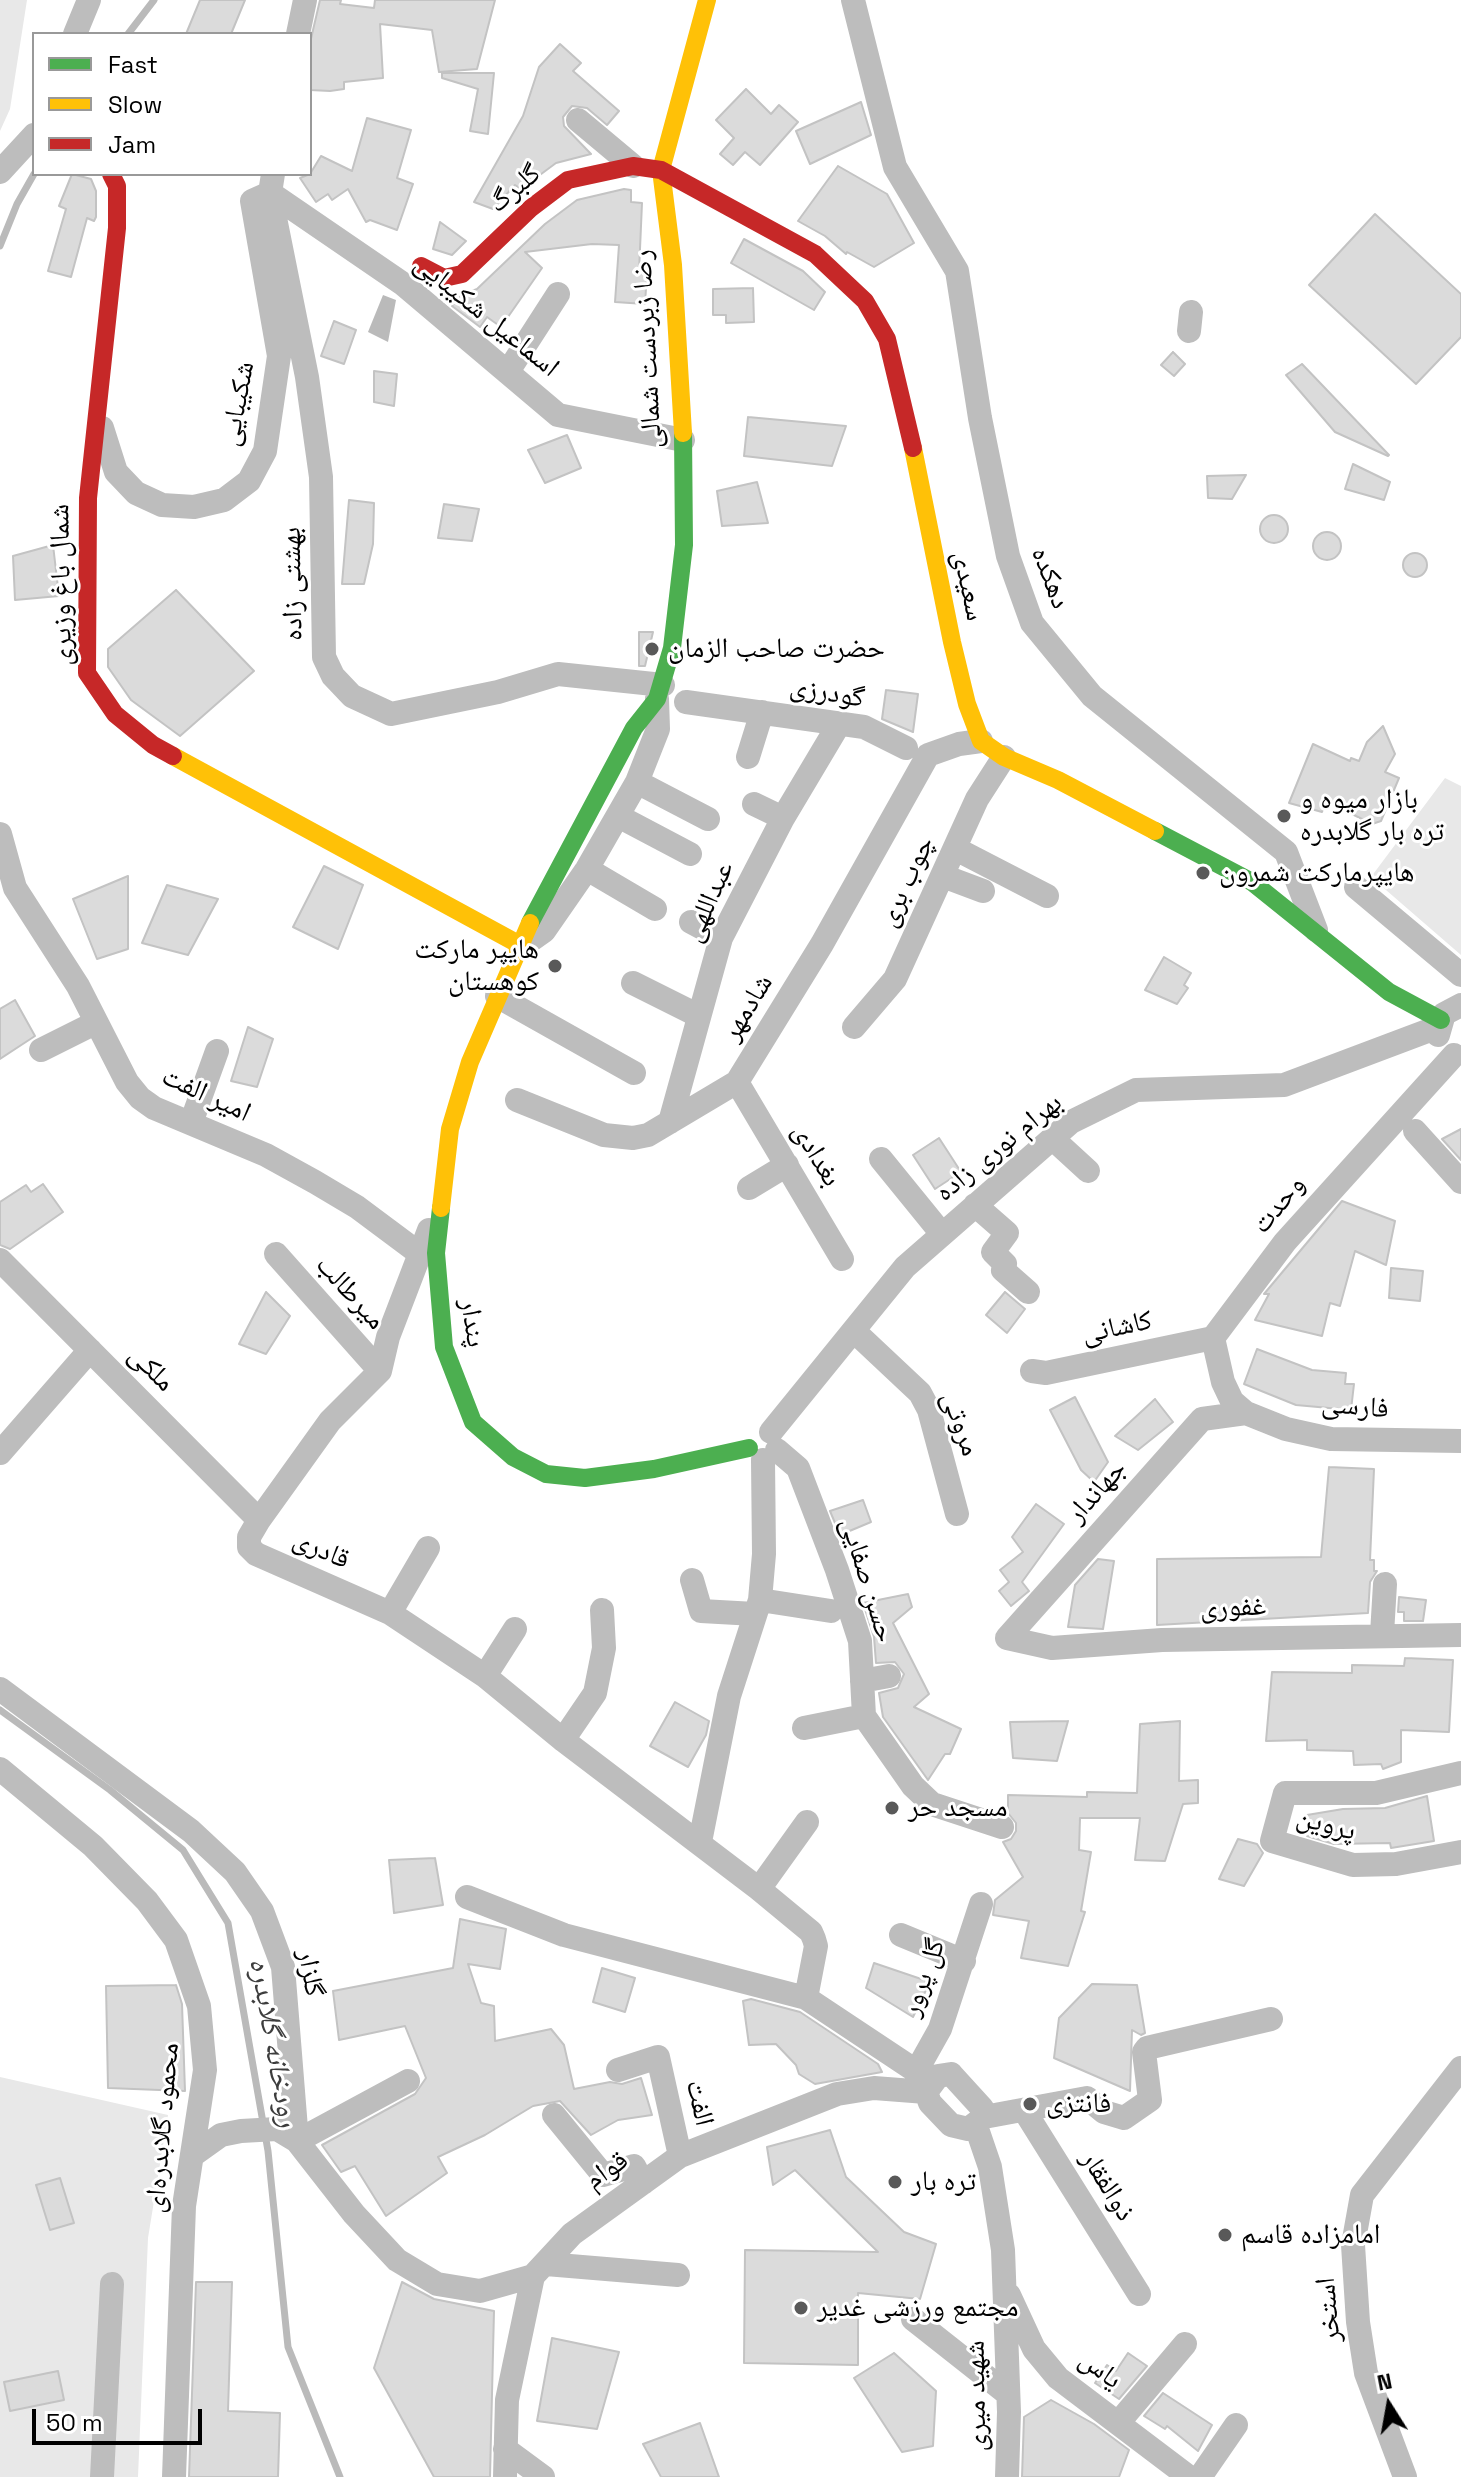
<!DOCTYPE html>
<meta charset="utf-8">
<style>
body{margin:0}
#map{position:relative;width:1461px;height:2477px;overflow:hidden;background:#fff;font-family:"Space Grotesk",sans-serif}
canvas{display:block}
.legend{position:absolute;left:32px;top:32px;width:280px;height:144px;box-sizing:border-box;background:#fff;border:2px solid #999;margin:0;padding:10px 14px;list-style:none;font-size:24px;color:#000}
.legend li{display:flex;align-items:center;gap:16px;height:40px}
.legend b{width:40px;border:2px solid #999}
.north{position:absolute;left:1349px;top:2365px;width:80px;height:80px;-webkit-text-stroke:6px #fff;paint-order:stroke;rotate:349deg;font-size:22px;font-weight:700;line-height:32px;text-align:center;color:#000}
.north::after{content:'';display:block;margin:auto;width:28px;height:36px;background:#000;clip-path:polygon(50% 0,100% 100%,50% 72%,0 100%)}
.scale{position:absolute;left:32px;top:2409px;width:170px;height:36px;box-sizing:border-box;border:4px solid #000;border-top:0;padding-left:10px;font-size:24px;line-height:28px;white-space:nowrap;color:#000;-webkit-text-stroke:6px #fff;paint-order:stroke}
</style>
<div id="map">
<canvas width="1461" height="2477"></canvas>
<ul class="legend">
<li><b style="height:10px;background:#4caf50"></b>Fast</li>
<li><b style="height:10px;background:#ffc107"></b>Slow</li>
<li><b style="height:10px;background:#c62828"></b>Jam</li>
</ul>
<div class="north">N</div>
<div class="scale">50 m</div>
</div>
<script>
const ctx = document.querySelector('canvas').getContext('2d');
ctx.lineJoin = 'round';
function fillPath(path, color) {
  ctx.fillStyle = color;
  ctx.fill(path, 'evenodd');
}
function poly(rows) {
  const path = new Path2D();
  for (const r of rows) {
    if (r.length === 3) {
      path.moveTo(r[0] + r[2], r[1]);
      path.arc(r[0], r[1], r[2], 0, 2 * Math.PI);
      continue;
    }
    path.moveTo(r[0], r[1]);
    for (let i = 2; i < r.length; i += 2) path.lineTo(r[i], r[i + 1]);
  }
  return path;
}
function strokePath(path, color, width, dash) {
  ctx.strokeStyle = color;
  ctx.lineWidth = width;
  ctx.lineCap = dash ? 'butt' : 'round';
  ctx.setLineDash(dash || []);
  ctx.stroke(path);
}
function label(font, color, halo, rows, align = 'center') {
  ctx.font = font + ' "Space Grotesk","Noto Naskh Arabic",sans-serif';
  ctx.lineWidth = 6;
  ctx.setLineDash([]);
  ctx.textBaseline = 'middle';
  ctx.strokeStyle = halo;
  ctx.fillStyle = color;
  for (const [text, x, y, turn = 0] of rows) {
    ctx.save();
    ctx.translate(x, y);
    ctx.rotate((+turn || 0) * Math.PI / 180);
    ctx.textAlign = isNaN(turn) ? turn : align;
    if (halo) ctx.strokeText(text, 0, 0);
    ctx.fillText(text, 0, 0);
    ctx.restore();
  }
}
fillPath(poly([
 [0,0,27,0,10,109,0,131],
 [1445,778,1461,786,1461,955,1371,877],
 [0,2077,168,2115,148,2238,138,2477,0,2477]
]), '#e8e8e8');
fillPath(poly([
 [383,295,396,300,388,342,368,332]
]), '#bababa');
strokePath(poly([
 [128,34,154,0],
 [0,246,17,204,34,174],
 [0,1710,110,1790,183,1850,228,1923,268,2151,288,2347,340,2477]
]), '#bababa', 7);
const building = poly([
 [200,0,245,0,231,34,186,34,200,0],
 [320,0,341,0,340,4,374,8,375,0,495,0,477,69,439,72,432,30,380,24,383,78,344,82,344,89,330,91,310,90,310,43,320,0],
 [560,44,581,63,573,71,619,111,607,125,587,108,572,106,563,117,564,126,591,154,556,163,521,189,515,185,493,209,474,202,523,116,539,67,560,44],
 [442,73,494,73,488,134,470,131,478,89,442,78,442,73],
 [746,89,771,114,779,105,798,122,760,165,745,152,733,165,720,154,734,138,716,120,746,89],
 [861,102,871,135,810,164,796,131,861,102],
 [367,118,411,130,397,178,413,184,397,230,370,220,366,222,348,189,332,200,328,194,316,202,300,178,310,174,321,156,352,171,367,118],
 [838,166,887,194,914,243,874,267,847,252,846,254,825,236,798,221,838,166],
 [72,174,91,179,96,191,96,217,94,221,87,218,71,277,48,271,66,209,59,206,72,174],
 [624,189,631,190,631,202,642,203,639,272,647,273,645,304,615,302,619,245,592,244,525,252,542,268,501,327,487,317,480,327,452,306,460,296,477,289,545,224,577,200,624,189],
 [1375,214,1461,294,1461,337,1416,384,1309,285,1375,214],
 [440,222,466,241,452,255,433,249,440,222],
 [744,239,803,271,825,292,814,310,731,263,744,239],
 [753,288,754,322,726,323,726,315,713,315,713,289,753,288],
 [334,321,356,330,344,364,321,356,334,321],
 [1173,352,1185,364,1174,376,1161,365,1173,352],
 [1302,364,1389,455,1388,456,1335,432,1286,375,1302,364],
 [374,371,397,374,394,406,374,402,374,371],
 [748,417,846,426,832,466,744,456,748,417],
 [567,435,581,468,545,483,528,450,567,435],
 [1353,464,1390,482,1384,500,1345,489,1353,464],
 [1246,475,1232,499,1208,498,1207,476,1246,475],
 [757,482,768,523,722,526,717,491,757,482],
 [349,500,374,503,373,544,364,584,342,584,349,500],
 [444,504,479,509,472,541,438,538,444,504],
 [1274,529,14],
 [1327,546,14],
 [53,545,59,596,15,600,13,556,53,545],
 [1415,565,12],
 [176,590,254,671,180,736,131,700,108,667,108,649,176,590],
 [639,632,653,632,645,666,639,666,639,632],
 [886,690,918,694,913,732,882,719,886,690],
 [1383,726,1395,754,1385,772,1399,778,1381,821,1372,824,1326,801,1322,812,1289,803,1313,744,1350,761,1351,758,1359,761,1367,742,1383,726],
 [324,866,363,885,338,949,293,927,324,866],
 [128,876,128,949,97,959,73,899,128,876],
 [167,885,218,899,188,955,142,943,167,885],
 [1164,957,1191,973,1184,985,1188,988,1177,1004,1145,990,1164,957],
 [15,1000,35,1036,0,1059,0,1009,15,1000],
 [248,1027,273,1039,257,1087,231,1081,248,1027],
 [1461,1129,1461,1160,1442,1139,1461,1129],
 [939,1138,961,1172,935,1189,913,1155,939,1138],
 [43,1184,63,1212,10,1249,0,1245,0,1202,26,1185,31,1192,43,1184],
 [1342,1201,1395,1221,1386,1265,1355,1251,1340,1306,1330,1303,1322,1336,1255,1320,1269,1294,1264,1294,1342,1201],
 [1391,1268,1423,1271,1420,1301,1389,1298,1391,1268],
 [266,1292,290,1316,266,1354,239,1344,266,1292],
 [1005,1292,1025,1309,1007,1333,986,1315,1005,1292],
 [1257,1349,1312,1370,1346,1373,1345,1384,1354,1384,1351,1410,1296,1405,1244,1384,1257,1349],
 [1075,1397,1108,1462,1094,1482,1081,1470,1050,1410,1075,1397],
 [1155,1399,1173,1422,1138,1450,1115,1436,1155,1399],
 [1329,1467,1374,1469,1370,1560,1374,1560,1374,1571,1377,1571,1370,1582,1368,1613,1157,1625,1157,1559,1321,1557,1329,1467],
 [863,1500,871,1522,840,1535,830,1511,863,1500],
 [1036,1504,1064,1524,1022,1582,1029,1591,1011,1606,999,1591,1009,1582,1000,1570,1023,1552,1012,1537,1036,1504],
 [1098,1559,1114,1561,1103,1629,1068,1627,1075,1585,1098,1559],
 [908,1594,912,1607,893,1623,929,1694,914,1707,961,1729,950,1754,945,1754,928,1780,883,1717,879,1693,898,1688,904,1674,895,1662,876,1663,874,1637,863,1603,908,1594],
 [1399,1597,1426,1600,1423,1621,1404,1621,1404,1612,1398,1612,1399,1597],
 [1405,1658,1453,1660,1449,1732,1401,1730,1401,1762,1383,1769,1381,1764,1354,1765,1353,1751,1307,1750,1307,1740,1266,1741,1272,1672,1352,1673,1352,1665,1404,1666,1405,1658],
 [675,1702,709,1721,706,1735,688,1767,650,1746,675,1702],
 [1068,1721,1057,1761,1013,1758,1010,1722,1068,1721],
 [1180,1721,1179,1781,1198,1780,1198,1803,1183,1804,1165,1861,1135,1860,1140,1818,1080,1818,1079,1850,1091,1852,1081,1911,1085,1912,1068,1966,1021,1958,1029,1921,993,1915,995,1900,1023,1877,1003,1842,1011,1839,1016,1831,1016,1823,1008,1813,1008,1795,1087,1797,1087,1792,1137,1793,1140,1724,1180,1721],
 [1427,1796,1434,1841,1391,1848,1390,1843,1334,1844,1307,1836,1307,1815,1343,1809,1385,1808,1427,1796],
 [1238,1839,1257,1844,1263,1853,1244,1886,1219,1879,1238,1839],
 [435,1858,443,1905,394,1913,389,1860,435,1858],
 [460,1919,506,1929,500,1969,468,1964,481,2003,494,2006,495,2041,551,2029,564,2045,574,2089,610,2082,622,2084,641,2078,652,2115,618,2120,591,2135,560,2101,533,2106,485,2135,438,2157,447,2173,386,2216,355,2166,341,2172,322,2145,415,2094,426,2078,405,2026,339,2040,333,1991,453,1968,460,1919],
 [874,1963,930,1982,913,2017,866,1988,874,1963],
 [602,1968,635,1978,625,2012,593,2002,602,1968],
 [1092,1984,1137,1985,1145,2033,1141,2035,1132,2030,1130,2091,1054,2058,1059,2018,1092,1984],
 [176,1985,182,2004,185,2091,108,2088,106,1986,176,1985],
 [751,1999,800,2012,878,2064,882,2072,815,2084,799,2074,796,2065,776,2044,749,2045,743,2001,751,1999],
 [830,2130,846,2177,904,2232,936,2244,920,2299,858,2293,858,2365,744,2363,745,2250,878,2252,795,2170,773,2185,767,2147,830,2130],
 [60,2178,74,2223,50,2230,36,2185,60,2178],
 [196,2282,232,2282,228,2411,280,2413,278,2477,189,2477,196,2282],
 [402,2282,434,2299,494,2311,490,2477,434,2477,374,2368,402,2282],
 [552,2338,619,2352,597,2429,537,2421,552,2338],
 [894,2353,936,2391,933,2446,902,2452,854,2378,894,2353],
 [1128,2353,1147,2366,1119,2399,1095,2383,1107,2365,1116,2371,1128,2353],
 [58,2371,64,2400,10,2411,4,2382,58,2371],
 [1163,2393,1212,2425,1198,2451,1167,2426,1165,2429,1144,2416,1163,2393],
 [1051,2400,1094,2424,1129,2450,1119,2477,1022,2477,1024,2417,1051,2400],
 [700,2423,719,2477,661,2477,643,2444,700,2423]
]);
fillPath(building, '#dbdbdb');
strokePath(building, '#c3c3c3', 2);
strokePath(poly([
 [853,0,895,167,957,271,980,418,1008,556,1032,623,1092,696,1286,852,1316,930],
 [75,34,89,0],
 [298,34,305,0],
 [578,120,633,166],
 [0,172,34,135],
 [273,174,270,193,307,377,321,477,324,657,333,676,352,696,391,714,498,692,558,674,663,685],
 [270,193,403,284,558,415,683,440],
 [1189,331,1191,312],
 [509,370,558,294],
 [102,428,116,472,136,493,162,505,194,507,224,500,249,481,265,451,279,356,252,201,270,193],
 [686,702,864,727,906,748],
 [748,757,762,712],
 [637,782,708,819],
 [754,804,783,818],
 [618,816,690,854],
 [0,834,15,888,78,986,127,1082,140,1098,154,1108,266,1155,315,1182,357,1207,420,1254],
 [956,849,1047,896],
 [587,869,655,909],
 [943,876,983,891],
 [1356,887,1461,975],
 [691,922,721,938],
 [527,943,544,931,587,869,637,782,658,729,657,699],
 [633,983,699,1016],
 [497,996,634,1073],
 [854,1027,895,979,977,799,1004,757],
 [1438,1035,1444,1014,1461,1005],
 [41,1050,95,1023],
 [1454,1055,1285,1242,1213,1338,1223,1382,1232,1401,1246,1413,1286,1429,1331,1439,1461,1441],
 [737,1082,842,1259],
 [517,1100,604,1135,633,1138,648,1135,737,1082,822,944,928,755,959,744,981,741],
 [670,1122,721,938,783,818,839,724],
 [191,1123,217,1051],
 [1415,1131,1461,1182],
 [1052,1138,1088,1171],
 [881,1159,942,1234],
 [749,1188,787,1165],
 [975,1205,1007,1233,993,1252,1005,1264,1003,1270,1028,1292],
 [429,1230,388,1337,380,1371,330,1421,259,1520,249,1537,249,1547,256,1554,390,1613,485,1676,563,1740,759,1889,811,1932,814,1939,816,1946,806,1998],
 [276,1254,380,1371],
 [0,1260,259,1520],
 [854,1331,920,1393,929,1410,957,1514],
 [1032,1371,1046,1373,1213,1338],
 [1246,1413,1202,1419,1007,1638,1052,1648,1162,1640,1461,1635],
 [771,1432,905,1267,1071,1122,1136,1090,1284,1085,1438,1027],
 [777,1450,798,1468,837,1570,860,1641,864,1716,913,1786,932,1804,1002,1827],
 [0,1453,90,1350],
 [692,1580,701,1611,755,1614],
 [760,1600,831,1611],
 [390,1613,428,1548],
 [1382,1634,1385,1584],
 [485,1676,515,1629],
 [862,1681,889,1676],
 [0,1689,191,1831,235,1872,262,1911,283,1967,297,2141,354,2214,397,2260,437,2284,480,2291,533,2276],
 [804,1728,864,1716],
 [563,1740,595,1693,604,1648,602,1610],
 [0,1769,93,1846,147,1901,176,1940,199,2006,205,2070,184,2206,174,2477],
 [1461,1773,1376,1793,1285,1793,1272,1841,1353,1865,1396,1864,1461,1852],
 [700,1842,729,1696,760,1600,764,1554,763,1460],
 [759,1889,807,1822],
 [467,1897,564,1935,806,1998,931,2081],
 [901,1935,964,1961],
 [618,2070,658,2057,680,2156],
 [917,2070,940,2029,981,1904],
 [951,2074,982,2108,984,2117,968,2129,951,2125,930,2103,926,2092,938,2076,951,2074],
 [1024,2110,1139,2294],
 [554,2115,603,2175,634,2166,643,2183],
 [984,2117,1087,2098,1104,2112,1124,2118,1150,2100,1144,2052,1147,2048,1271,2019],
 [976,2126,990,2167,1003,2250,1009,2412,1007,2477],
 [297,2141,408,2081],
 [193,2155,221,2135,241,2131,277,2129,297,2141],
 [546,2264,678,2275],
 [1009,2295,1034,2349,1058,2378,1189,2477],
 [913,2319,1008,2394],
 [1119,2422,1185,2344],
 [505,2449,543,2477],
 [102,2477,112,2284],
 [505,2477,507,2400,533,2276,572,2234,680,2156,837,2094,874,2088,926,2092],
 [1200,2477,1236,2425],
 [1405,2477,1366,2373,1358,2322,1353,2245,1362,2195,1461,2068]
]), '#bdbdbd', 24);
strokePath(poly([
 [1155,831,1252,882,1389,992,1441,1020],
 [530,923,634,728,657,699,672,648,684,545,683,433],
 [441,1208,436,1253,444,1347,473,1422,513,1457,546,1474,585,1478,654,1469,749,1448]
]), '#4caf50', 18);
strokePath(poly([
 [683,433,673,265,661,170,707,0],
 [913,448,952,642,967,704,981,741,1004,757,1058,780,1155,831],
 [173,756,522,946],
 [441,1208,450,1129,470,1062,530,923]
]), '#ffc107', 18);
strokePath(poly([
 [111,174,117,186,117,228,88,498,87,673,115,714,153,745,173,756],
 [421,266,444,278,462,274,531,208,568,180,633,166,661,170,815,254,865,301,887,339,913,448]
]), '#c62828', 18);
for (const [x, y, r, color] of [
 [652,649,8,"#595959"],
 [1284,816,8,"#595959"],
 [1203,873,8,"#595959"],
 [555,966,8,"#595959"],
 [892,1808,8,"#595959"],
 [1030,2104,8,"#595959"],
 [895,2182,8,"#595959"],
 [1225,2235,8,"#595959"],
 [801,2308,8,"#595959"]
]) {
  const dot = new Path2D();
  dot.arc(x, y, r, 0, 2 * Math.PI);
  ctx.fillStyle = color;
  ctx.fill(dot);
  strokePath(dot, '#fff', 3);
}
label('28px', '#000', '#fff', [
 ["گلبرگ",515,189,-40],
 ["اسماعیل شکیبایی",486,316,39],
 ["رضا زبردست شمالی",648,349,-93],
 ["شکیبایی",238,404,-79],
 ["دهکده",1050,578,69],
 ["بهشتی زاده",293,584,-91],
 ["شمال باغ وزیری",62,585,-91],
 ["سعیدی",968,586,78],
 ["گودرزی",827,693,10],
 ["چوب بری",907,882,-65],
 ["عبداللهی",709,902,-66],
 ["شادمهر",748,1008,-59],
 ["امیر الفت",206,1095,25],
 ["بهرام نوری زاده",999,1148,-39],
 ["بغدادی",816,1155,59],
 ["وحدت",1279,1205,-50],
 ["میرطالب",350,1293,48],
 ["پندار",472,1323,81],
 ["کاشانی",1117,1328,-12],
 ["ملکی",151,1369,45],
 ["فارسی",1355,1407,5],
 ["مروتی",960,1424,71],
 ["جهاندار",1097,1492,-48],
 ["قادری",321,1550,24],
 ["حسن صفایی",867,1580,73],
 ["غفوری",1233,1608,-2],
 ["پروین",1326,1825,15],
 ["گلزار",310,1973,80],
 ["گل پرور",924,1978,-70],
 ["الفت",699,2103,77],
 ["محمود گلابدره‌ای",163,2128,-85],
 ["قوام",607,2171,-35],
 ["ذوالفقار",1107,2186,58],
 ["استخر",1329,2310,-95],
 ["یاس",1100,2370,37],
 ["شهید میری",977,2396,-91]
]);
label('28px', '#000', '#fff', [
 ["حضرت صاحب الزمان",668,649],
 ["بازار میوه و",1300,800],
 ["تره بار گلابدره",1300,832],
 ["هایپرمارکت شمرون",1219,873],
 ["هایپر مارکت",539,950,"right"],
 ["کوهستان",539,982,"right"],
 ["مسجد حر",908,1808],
 ["فانتزی",1046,2104],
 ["تره بار",911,2182],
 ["امامزاده قاسم",1241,2235],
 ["مجتمع ورزشی غدیر",817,2308]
], 'left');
label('italic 30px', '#3d3d3d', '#fff', [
 ["رودخانه گلابدره",273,2043,80]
]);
</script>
